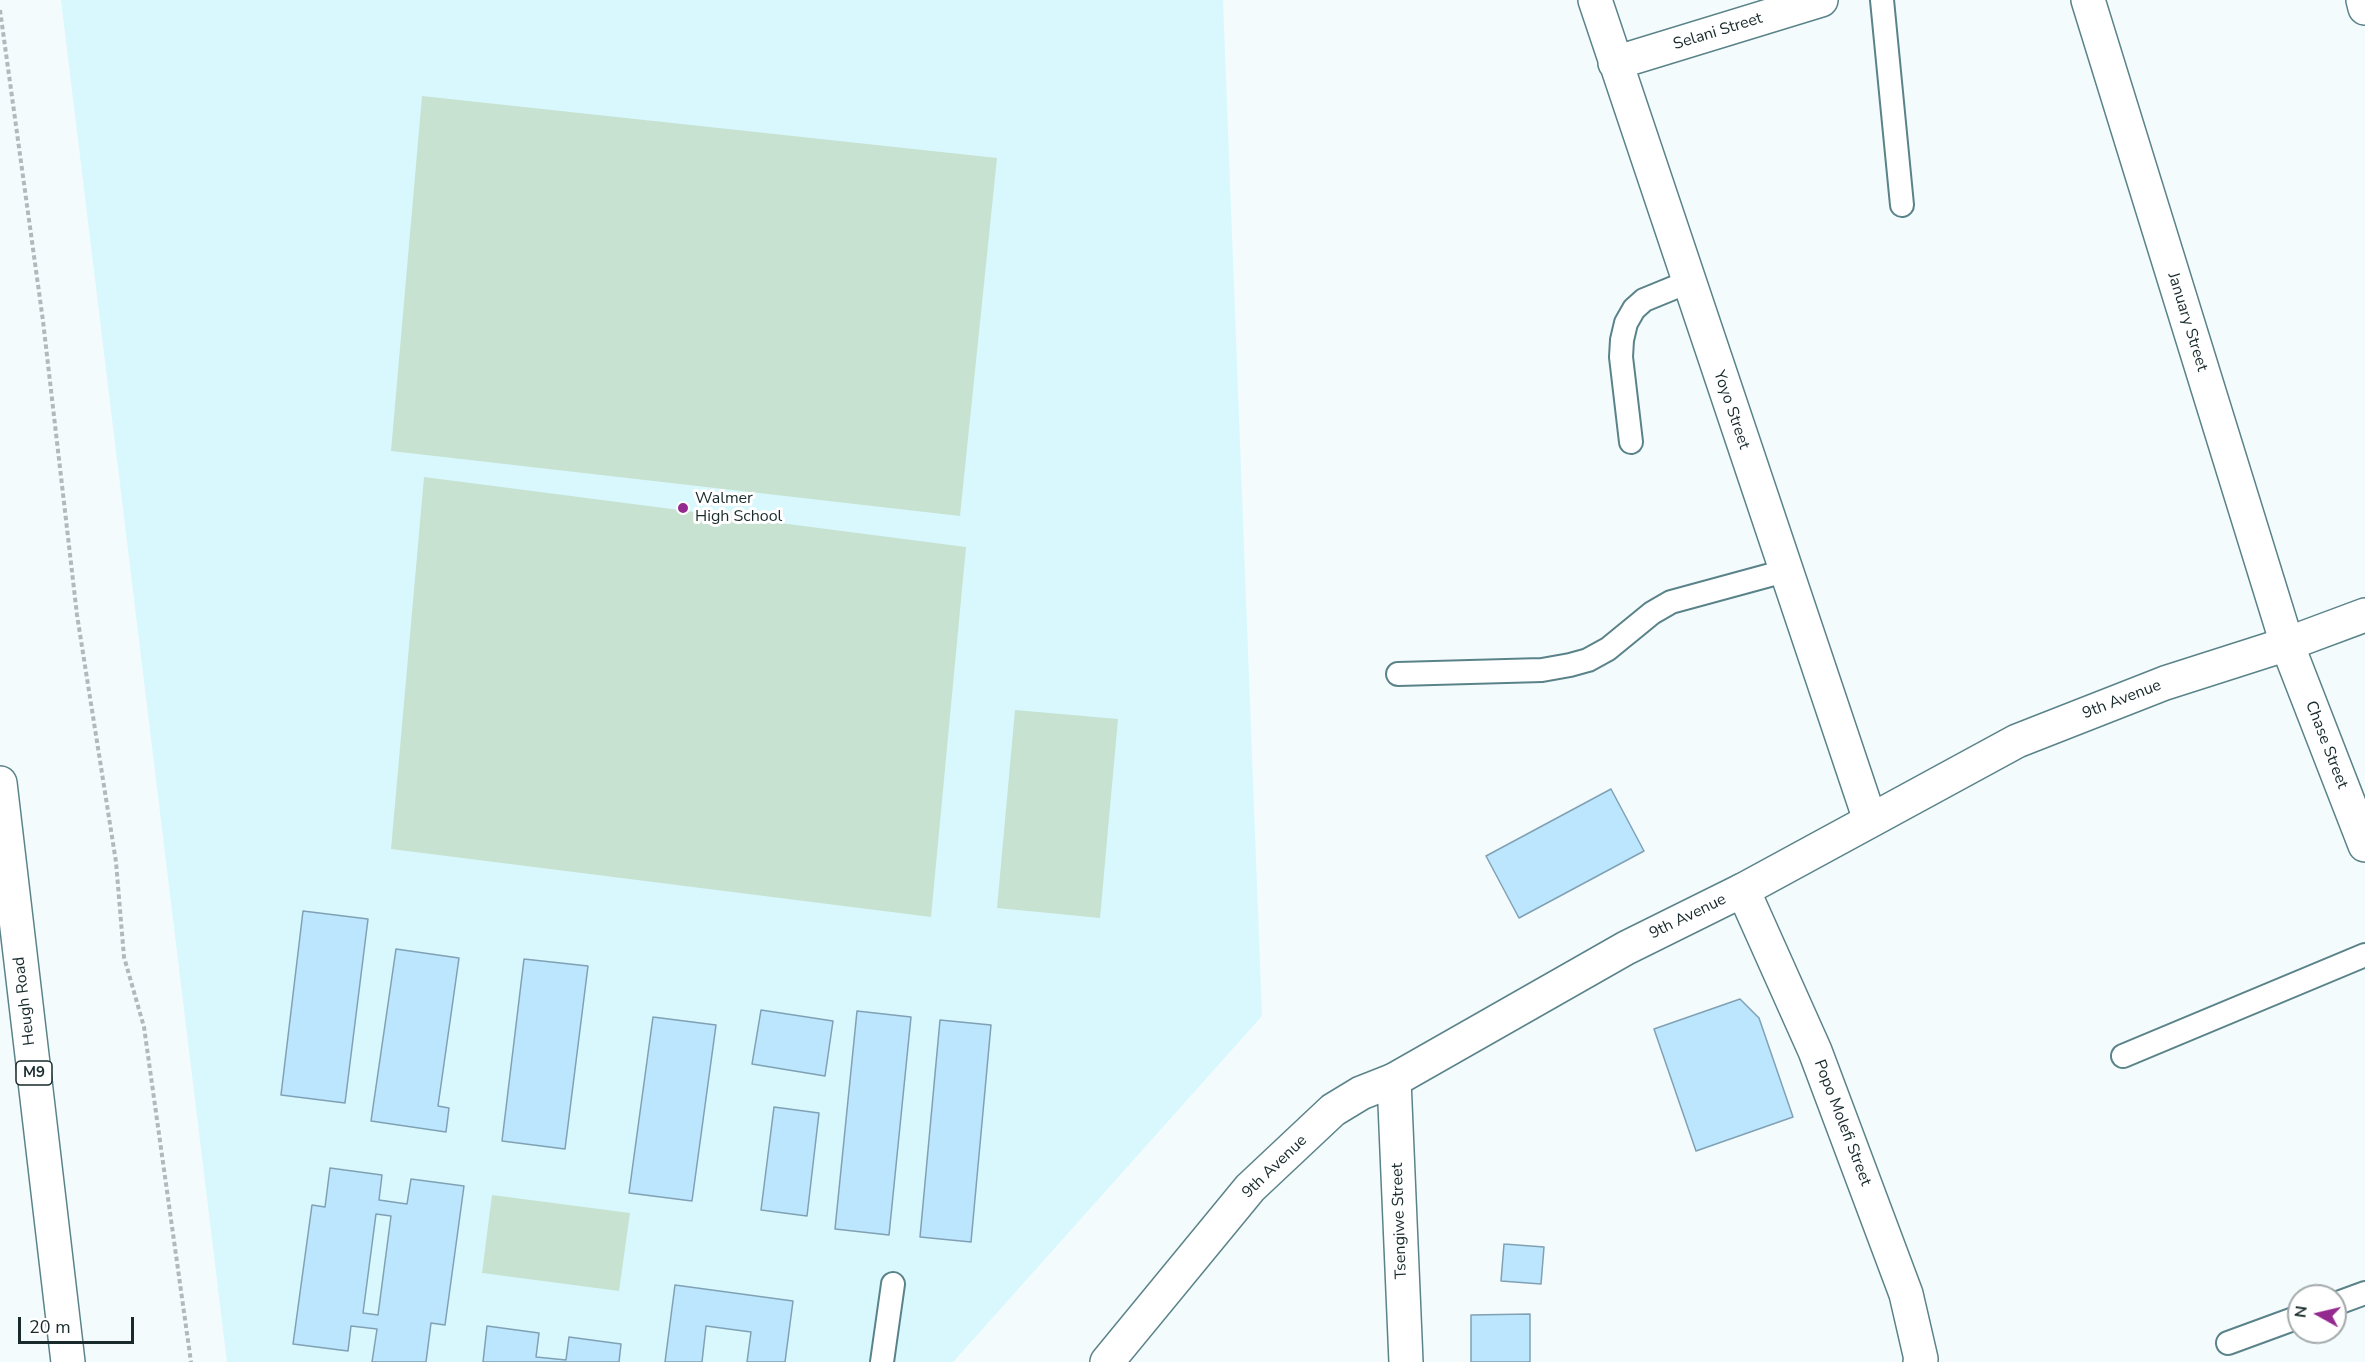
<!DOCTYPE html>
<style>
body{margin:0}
#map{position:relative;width:2365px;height:1362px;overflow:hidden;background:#f3fbfd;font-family:"Nunito Sans",sans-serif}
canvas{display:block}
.north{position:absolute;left:2287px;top:1284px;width:60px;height:60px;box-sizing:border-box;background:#fff;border:2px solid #a3aaab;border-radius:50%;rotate:278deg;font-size:16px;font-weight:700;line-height:24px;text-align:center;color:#192a2c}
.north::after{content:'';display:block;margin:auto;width:21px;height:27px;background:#942a8e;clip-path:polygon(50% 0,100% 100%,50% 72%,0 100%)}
.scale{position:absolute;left:18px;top:1317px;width:116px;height:27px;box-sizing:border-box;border:3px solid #192a2c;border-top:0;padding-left:8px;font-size:18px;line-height:21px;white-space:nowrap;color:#192a2c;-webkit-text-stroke:4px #fff;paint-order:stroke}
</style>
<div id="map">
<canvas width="2365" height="1362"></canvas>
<div class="north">N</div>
<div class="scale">20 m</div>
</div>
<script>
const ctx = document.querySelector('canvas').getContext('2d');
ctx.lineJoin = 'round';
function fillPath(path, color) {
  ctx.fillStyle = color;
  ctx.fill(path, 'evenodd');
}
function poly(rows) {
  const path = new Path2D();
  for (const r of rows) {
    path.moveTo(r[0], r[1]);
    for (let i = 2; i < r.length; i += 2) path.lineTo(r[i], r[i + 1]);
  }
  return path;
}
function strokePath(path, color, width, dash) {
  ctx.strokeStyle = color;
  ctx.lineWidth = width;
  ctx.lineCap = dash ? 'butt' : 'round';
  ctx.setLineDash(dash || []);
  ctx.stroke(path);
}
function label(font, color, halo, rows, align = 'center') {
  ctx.font = font + ' "Nunito Sans",sans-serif';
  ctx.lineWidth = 6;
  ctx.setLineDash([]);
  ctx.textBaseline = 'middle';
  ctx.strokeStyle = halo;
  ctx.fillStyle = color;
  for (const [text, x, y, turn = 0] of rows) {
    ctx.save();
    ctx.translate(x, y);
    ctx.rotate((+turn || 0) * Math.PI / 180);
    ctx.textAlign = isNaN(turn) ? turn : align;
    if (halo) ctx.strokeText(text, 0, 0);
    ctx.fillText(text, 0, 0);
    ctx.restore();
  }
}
fillPath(poly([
 [61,0,1223,0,1262,1016,953,1362,227,1362]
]), '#d8f8fd');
fillPath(poly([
 [422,96,997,158,960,516,391,451],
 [424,477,966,547,931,917,391,849],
 [1015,710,1118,719,1100,918,997,908],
 [492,1195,630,1213,619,1291,482,1273]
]), '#c8e2d2');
const building = poly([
 [1611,789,1644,851,1519,918,1486,856,1611,789],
 [303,911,368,919,345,1103,281,1095,303,911],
 [396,949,459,958,438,1106,449,1108,446,1132,371,1121,396,949],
 [524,959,588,966,565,1149,502,1141,524,959],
 [1740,999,1759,1018,1793,1117,1696,1151,1654,1029,1740,999],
 [761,1010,833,1021,825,1076,752,1064,761,1010],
 [857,1011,911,1017,889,1235,835,1229,857,1011],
 [653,1017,716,1025,692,1201,629,1193,653,1017],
 [940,1020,991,1025,971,1242,920,1237,940,1020],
 [774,1107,819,1113,807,1216,761,1210,774,1107],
 [330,1168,382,1175,379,1200,407,1204,411,1179,464,1186,445,1325,431,1323,426,1362,372,1362,377,1329,351,1326,348,1351,293,1344,312,1205,325,1207,330,1168],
 [376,1214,391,1216,378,1315,363,1313,376,1214],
 [1504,1244,1544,1247,1541,1284,1501,1281,1504,1244],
 [675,1285,793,1301,785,1362,747,1362,751,1332,706,1326,702,1362,665,1362,675,1285],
 [1530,1314,1530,1362,1471,1362,1471,1315,1530,1314],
 [487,1326,539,1333,536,1357,566,1360,569,1337,621,1344,619,1362,483,1362,487,1326]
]);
fillPath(building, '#bbe6fe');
strokePath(building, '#80a1b4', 1.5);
const lane = poly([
 [1882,0,1902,205],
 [1631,442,1621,357,1622,340,1626,323,1634,309,1644,300,1688,282],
 [1398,674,1542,670,1570,665,1588,660,1608,649,1652,613,1671,602,1785,571],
 [2123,1056,2365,955],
 [2335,1304,2365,1293],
 [2228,1343,2299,1317],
 [882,1362,893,1284]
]);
const street = poly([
 [1595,0,1870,820],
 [2088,0,2287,644,2365,845],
 [2363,0,2365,8],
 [1615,63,1821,0],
 [1743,890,1815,1051,1906,1294,1921,1359,1920,1362],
 [1394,1080,1406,1362]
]);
const secondary = poly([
 [1107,1362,1250,1188,1333,1110,1361,1093,1394,1080,1626,948,1743,890,2017,741,2165,683,2287,644,2365,615]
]);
const primary = poly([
 [0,783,68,1362]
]);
strokePath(lane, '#5a8389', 26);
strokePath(street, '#5a8389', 36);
strokePath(secondary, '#5a8389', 36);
strokePath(primary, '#5a8389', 36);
strokePath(poly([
 [0,10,43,321,77,615,116,862,124,957,144,1027,191,1362]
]), '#b0babc', 4, [4.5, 3]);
strokePath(lane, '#fff', 22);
strokePath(street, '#fff', 33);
strokePath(secondary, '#fff', 33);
strokePath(primary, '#fff', 33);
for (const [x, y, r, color] of [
 [683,508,6,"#942a8e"]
]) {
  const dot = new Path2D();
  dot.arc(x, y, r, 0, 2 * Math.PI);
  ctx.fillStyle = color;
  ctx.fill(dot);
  strokePath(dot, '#fff', 2);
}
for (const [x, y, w] of [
 [34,1073,36]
]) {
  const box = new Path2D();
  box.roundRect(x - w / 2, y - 12, w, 24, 4.5);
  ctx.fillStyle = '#fff';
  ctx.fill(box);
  strokePath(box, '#192a2c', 1.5);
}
label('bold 15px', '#192a2c', null, [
 ["M9",34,1073]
]);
label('16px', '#192a2c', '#fff', [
 ["Selani Street",1718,32,-17],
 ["January Street",2187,322,73],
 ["Yoyo Street",1731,410,71],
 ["9th Avenue",2122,700,-21],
 ["Chase Street",2326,745,69],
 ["9th Avenue",1688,917,-26],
 ["Heugh Road",25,1001,-97],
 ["Popo Molefi Street",1842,1123,69],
 ["9th Avenue",1275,1167,-44],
 ["Tsengiwe Street",1400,1221,-92]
]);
label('16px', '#192a2c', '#fff', [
 ["Walmer",695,499],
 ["High School",695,517]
], 'left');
</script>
